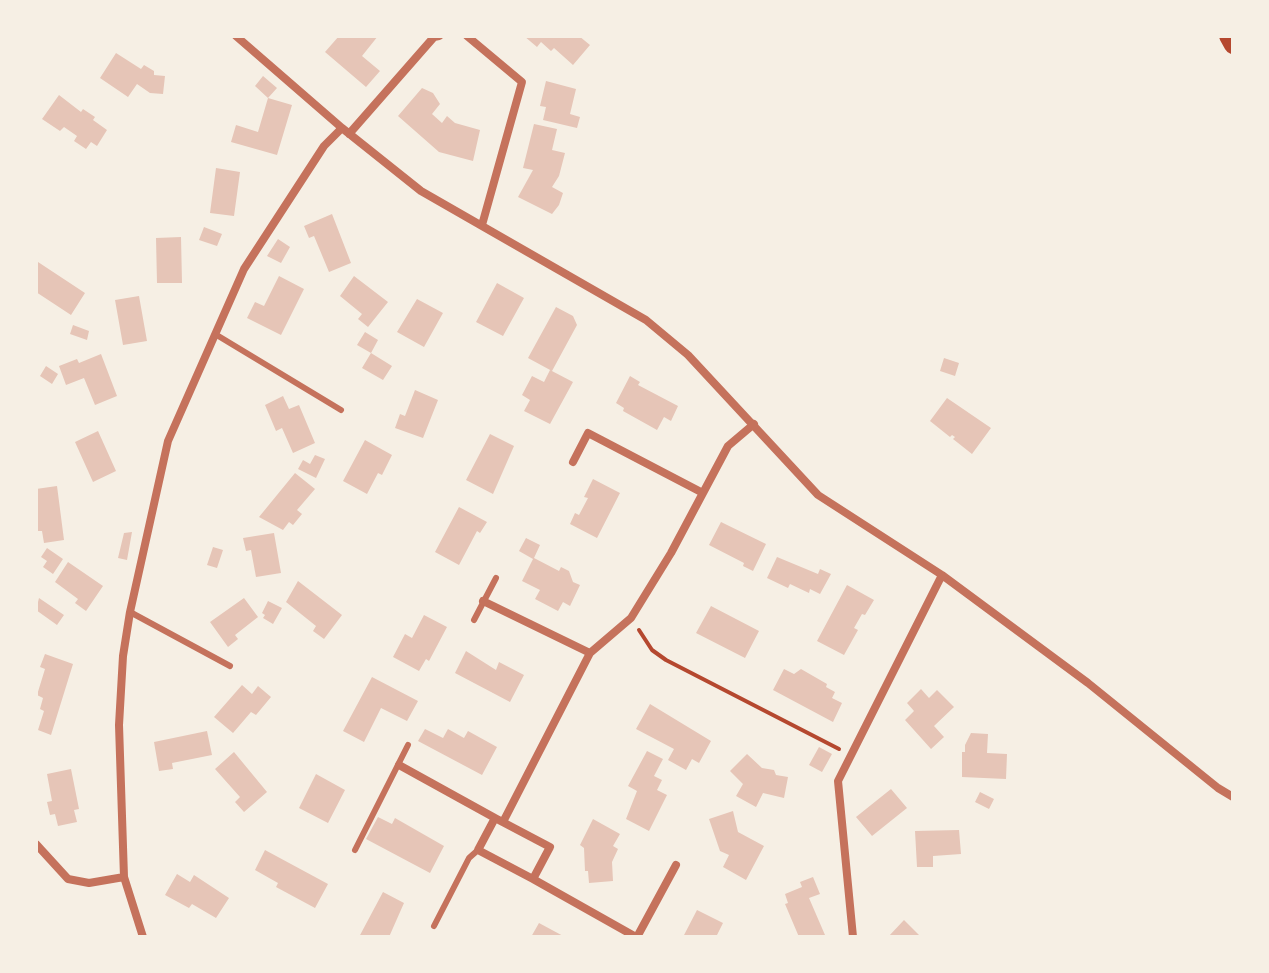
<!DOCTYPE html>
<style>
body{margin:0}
#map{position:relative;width:1269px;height:973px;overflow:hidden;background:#f6efe4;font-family:Raleway,sans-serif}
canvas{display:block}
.frame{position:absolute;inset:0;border:38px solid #f6efe4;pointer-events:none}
</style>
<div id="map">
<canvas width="1269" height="973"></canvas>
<div class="frame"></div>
</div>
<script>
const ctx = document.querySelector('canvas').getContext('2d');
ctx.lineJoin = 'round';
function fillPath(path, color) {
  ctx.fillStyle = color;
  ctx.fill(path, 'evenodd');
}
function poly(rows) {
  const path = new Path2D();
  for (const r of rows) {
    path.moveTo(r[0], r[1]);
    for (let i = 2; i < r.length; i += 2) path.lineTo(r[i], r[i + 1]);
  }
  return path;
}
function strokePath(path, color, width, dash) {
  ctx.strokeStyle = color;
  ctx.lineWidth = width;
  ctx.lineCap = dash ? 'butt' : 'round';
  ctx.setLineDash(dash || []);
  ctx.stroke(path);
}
fillPath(poly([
 [339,36,378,36,362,56,380,71,366,87,325,52],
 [524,36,579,36,590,45,573,65,554,48,551,51,541,42,537,47],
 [116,53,141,69,144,65,154,71,154,75,165,76,163,94,150,93,137,84,128,97,100,78],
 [263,76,277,88,268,98,292,105,277,155,231,142,236,125,258,132,268,98,255,86],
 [546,81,576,89,570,114,580,117,577,128,543,120,546,107,540,106],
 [422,88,433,93,440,104,432,114,442,123,447,116,455,123,480,130,473,161,439,152,398,116],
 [59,95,81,112,83,109,95,117,93,120,107,130,97,146,91,142,86,149,74,141,77,136,64,127,60,131,42,119],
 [534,124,557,129,552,150,565,153,559,176,552,187,563,193,559,205,552,214,518,197,533,170,523,168],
 [216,168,240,172,234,216,210,213],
 [332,214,351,263,329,272,314,236,309,238,304,226],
 [204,227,222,234,217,246,199,240],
 [181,237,182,283,157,283,156,238],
 [278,239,290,247,281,263,267,256],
 [38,262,85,293,71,315,36,292],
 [279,276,304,289,281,335,247,318,255,302,264,306],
 [354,276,388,302,368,327,358,319,362,314,340,296],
 [497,283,524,298,503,336,476,322],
 [139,296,147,341,123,345,115,300],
 [417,299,443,313,424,347,397,332],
 [556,307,573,316,577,325,552,371,528,358],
 [73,325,89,331,87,340,70,334],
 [365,332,378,340,371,353,357,345],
 [371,353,392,366,383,380,362,368],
 [101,354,117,396,95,405,84,378,66,385,59,366,77,359,79,363],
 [944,358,959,363,955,376,940,371],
 [46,366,58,374,52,384,40,376],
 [550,370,573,382,550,424,524,411,530,400,522,395,532,376,544,382],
 [630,376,640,382,638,385,678,406,671,421,664,417,657,430,623,411,624,408,616,403],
 [415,390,438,400,423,438,395,428,400,414,405,416],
 [283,396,289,409,299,405,315,443,293,453,282,428,276,431,265,405],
 [947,398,991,428,972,454,953,439,955,437,952,435,950,437,930,421],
 [98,431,116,471,93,482,75,442],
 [490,434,514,446,493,494,466,480],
 [365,440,392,455,382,475,378,473,367,494,343,481],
 [315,455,325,459,316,478,298,469,303,460,310,464],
 [295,473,315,489,297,510,302,514,293,525,289,522,283,530,259,517],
 [593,479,620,493,597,538,570,524,575,513,579,515,588,498,584,497],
 [57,486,64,540,44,543,42,531,38,531,36,489],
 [459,507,487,522,480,533,477,531,459,565,435,552],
 [721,522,766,544,753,571,743,566,744,563,709,545],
 [132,532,127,560,118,558,124,533],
 [274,533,281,573,256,577,251,550,246,551,243,538],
 [526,538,540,545,534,558,559,571,561,567,569,571,573,582,580,585,570,606,563,602,558,611,535,599,540,590,522,581,533,559,519,551],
 [213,547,223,550,217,568,207,565],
 [47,548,63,559,53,574,43,567,47,561,41,557],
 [777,557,818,574,820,569,831,574,820,594,810,589,809,593,790,584,788,588,767,578],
 [68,562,103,586,86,611,75,603,78,599,55,582],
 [298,581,342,615,324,639,313,631,316,626,286,602],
 [847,585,874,600,865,615,862,614,854,628,858,630,844,655,817,641],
 [39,598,64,615,57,625,36,610],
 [244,598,258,617,235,635,238,639,228,647,210,622],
 [268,601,282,608,273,624,263,618,265,615,262,613],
 [711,606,759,631,745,658,696,633],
 [424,615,447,627,429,661,426,659,419,671,393,657,405,634,412,638],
 [466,651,496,670,499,662,524,675,510,702,455,673],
 [45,654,73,664,51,735,38,730,44,711,40,709,43,698,37,695,45,669,40,667],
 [784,669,794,674,801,669,827,684,826,687,835,692,832,698,842,703,833,722,773,690],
 [372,677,418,701,407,721,381,708,364,742,343,731],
 [242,685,252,694,258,686,271,697,256,715,251,712,233,733,214,717],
 [921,689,929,698,937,690,954,707,934,726,944,737,931,749,905,720,914,711,907,703],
 [650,704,711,741,699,763,692,759,686,770,668,760,674,749,636,729],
 [425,729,443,738,448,729,464,738,468,731,497,747,482,775,418,741],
 [207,731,212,755,172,763,173,769,159,771,154,742],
 [971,733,988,734,987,753,1007,754,1006,779,962,777,962,752,965,752,965,745],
 [819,747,832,754,822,772,809,765],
 [647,751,663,759,654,776,662,780,657,790,667,795,649,831,626,819,637,791,628,786],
 [234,752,267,792,244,812,235,802,240,797,215,769],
 [747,754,762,768,774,770,776,775,788,777,784,798,763,793,756,807,736,796,743,784,730,771],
 [71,769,79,809,74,810,77,822,58,826,55,814,50,815,47,802,52,801,47,774],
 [316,774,345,790,328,823,299,808],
 [891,789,907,808,872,836,856,817],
 [980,792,994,799,989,809,975,802],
 [733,811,738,832,764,846,746,880,723,867,729,855,720,851,709,819],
 [378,817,392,824,395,818,444,846,430,873,366,839],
 [593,819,620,834,613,846,618,849,612,862,613,881,589,883,588,871,585,871,584,848,580,845],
 [959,830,961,854,933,856,933,867,917,867,915,831],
 [265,850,328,884,315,908,276,887,278,883,255,870],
 [177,874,190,882,194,875,229,898,216,918,192,904,189,908,165,895],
 [813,877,820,894,809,898,825,935,799,937,785,904,788,903,785,894,802,887,800,882],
 [383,892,404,903,389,937,359,937],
 [697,910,723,923,716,937,683,937],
 [904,920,921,937,888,937],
 [539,923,565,937,531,937]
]), '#e6c5b7');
strokePath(poly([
 [639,630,652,650,666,660,839,749]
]), '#b5482f', 4);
strokePath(poly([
 [215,334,341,410],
 [130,612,230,666],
 [474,620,496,578],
 [355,850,408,745],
 [434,926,469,858,478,850]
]), '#c5725c', 6);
strokePath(poly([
 [236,36,342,128,421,191,646,320,688,355,818,495,942,575,1088,683,1218,788,1233,797],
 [467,36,522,82,482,225],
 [349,134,434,37,439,36],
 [573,462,588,433,701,492],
 [483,601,590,653],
 [399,765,495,818],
 [495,818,550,847,533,879,478,850,495,818],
 [503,822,590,653,631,618,671,553,728,446,754,424],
 [36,844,68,879,89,883,124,877,143,937],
 [124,877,119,725,123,656,130,612,168,441,244,269,324,146,342,128],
 [533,879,636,937],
 [637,937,676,865],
 [853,937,838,781,942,575]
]), '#c5725c', 8);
strokePath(poly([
 [1228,36,1233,45]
]), '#b5482f', 18);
</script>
